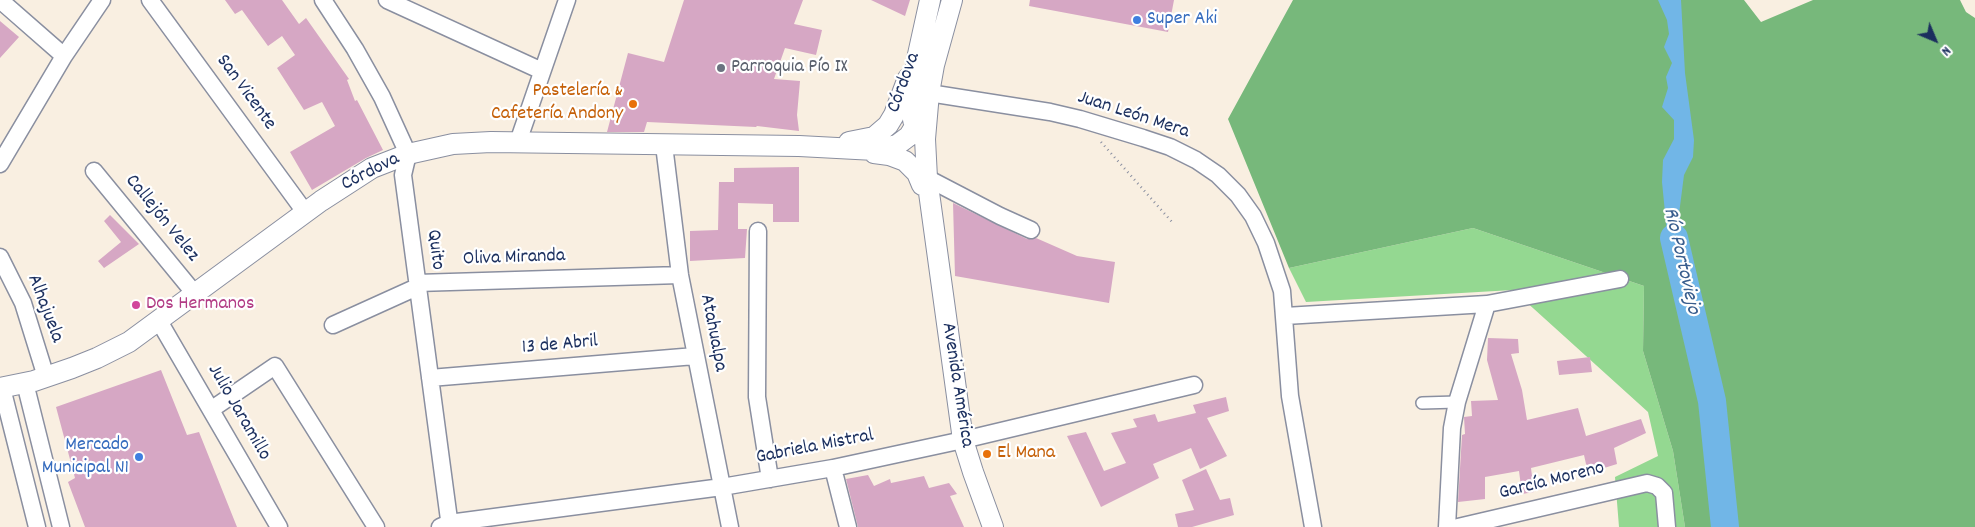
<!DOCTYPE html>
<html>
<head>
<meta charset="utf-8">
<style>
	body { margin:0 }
	#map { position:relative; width:1975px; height:527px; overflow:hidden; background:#f9efe1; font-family:Dekko,sans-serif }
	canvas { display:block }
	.north { position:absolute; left:1910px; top:15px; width:50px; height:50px; -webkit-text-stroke:4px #fff; paint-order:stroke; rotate:135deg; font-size:14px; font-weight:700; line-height:20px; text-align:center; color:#1b2f5e }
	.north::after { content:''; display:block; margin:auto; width:18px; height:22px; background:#1b2f5e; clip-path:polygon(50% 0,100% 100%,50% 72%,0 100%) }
</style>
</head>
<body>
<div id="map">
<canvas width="1975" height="527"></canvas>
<div class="north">N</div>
</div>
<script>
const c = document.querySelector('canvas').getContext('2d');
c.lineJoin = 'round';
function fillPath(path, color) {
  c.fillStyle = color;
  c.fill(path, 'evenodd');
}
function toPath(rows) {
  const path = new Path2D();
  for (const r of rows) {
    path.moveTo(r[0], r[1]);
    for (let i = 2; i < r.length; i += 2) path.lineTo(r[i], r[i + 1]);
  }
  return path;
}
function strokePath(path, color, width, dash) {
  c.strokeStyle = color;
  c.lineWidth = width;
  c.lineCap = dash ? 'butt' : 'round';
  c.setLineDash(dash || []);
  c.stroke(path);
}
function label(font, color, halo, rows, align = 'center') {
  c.font = font + ' Dekko,sans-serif';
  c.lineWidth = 4.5;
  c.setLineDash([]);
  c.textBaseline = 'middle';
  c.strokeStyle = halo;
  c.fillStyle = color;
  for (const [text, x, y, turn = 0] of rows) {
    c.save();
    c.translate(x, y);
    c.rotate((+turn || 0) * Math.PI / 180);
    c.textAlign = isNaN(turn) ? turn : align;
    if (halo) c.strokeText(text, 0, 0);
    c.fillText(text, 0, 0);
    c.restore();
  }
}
const green = toPath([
	[1473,228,1644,286,1643,351,1673,451,1685,527,1619,527,1615,477,1658,456,1648,412,1513,290,1306,302,1289,268]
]);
const forest = toPath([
	[1293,0,1744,0,1761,22,1813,0,1960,0,1966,12,1975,18,1975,527,1685,527,1673,451,1643,351,1644,286,1473,228,1289,268,1228,119]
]);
const water = toPath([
	[1658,0,1681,0,1685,73,1694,140,1693,157,1684,175,1679,214,1692,265,1694,292,1669,253,1662,182,1663,160,1674,139,1674,120,1662,107,1668,88,1666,77,1672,63,1664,47,1669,34,1667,20]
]);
const river = toPath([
	[1674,238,1712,401,1725,527]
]);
const building = toPath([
	[225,0,282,0,299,24,306,18,349,79,347,80,355,101,357,100,383,150,366,158,312,190,290,152,335,126,322,102,304,110,277,68,295,55,282,36,268,46,242,10,235,14],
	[684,0,803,0,794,24,822,30,816,55,785,48,774,79,800,81,797,115,799,131,757,126,756,127,647,122,644,132,607,132,628,53,664,62],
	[871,0,910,0,905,16],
	[1030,0,1174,0,1168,32,1029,6],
	[0,21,19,37,0,58],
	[799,167,799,222,773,222,773,204,738,203,738,229,747,229,745,258,690,261,690,231,718,230,719,182,734,182,734,168],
	[953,203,1027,239,1036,238,1077,256,1115,262,1109,303,955,276],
	[110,215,139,244,104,268,98,261,121,242,104,221],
	[1488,338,1518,339,1519,353,1511,354,1522,390,1527,420,1578,408,1586,436,1641,419,1646,433,1614,448,1617,464,1588,473,1584,455,1531,468,1534,492,1522,494,1519,471,1485,477,1485,499,1458,502,1462,435,1465,434,1464,417,1472,416,1471,401,1498,400,1487,360],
	[1590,357,1592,372,1559,375,1557,361],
	[161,370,187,435,199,432,237,527,85,527,68,482,75,478,56,407],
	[1226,397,1229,411,1207,418,1227,456,1200,469,1191,448,1153,464,1159,478,1101,507,1067,436,1086,432,1104,471,1126,463,1111,433,1137,427,1133,419,1155,414,1158,422,1196,413,1193,405],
	[1206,469,1220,500,1230,498,1234,515,1192,527,1178,527,1175,514,1194,510,1182,480],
	[868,475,874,486,890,479,891,483,924,476,929,488,949,483,957,494,950,496,964,527,858,527,846,479]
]);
const path = toPath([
	[1101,142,1172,222]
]);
const pedestrian = toPath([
	[1422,403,1457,402]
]);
const minor = toPath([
	[0,0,64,56],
	[150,0,305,212],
	[323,0,355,49,382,97,408,154,403,175,450,527],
	[387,0,542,71],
	[929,93,1050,112,1080,119,1143,138,1170,147,1196,160,1218,175,1238,195,1253,216,1266,243,1282,291,1290,396,1313,527],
	[518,142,567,0],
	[664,145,680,275,730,527],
	[0,164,64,56,102,0],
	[94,171,195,294],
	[927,178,1000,216,1031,230],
	[758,231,757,397,770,479],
	[0,257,23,303,46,377],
	[1285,316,1487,304],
	[159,321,279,527],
	[333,325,417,287,417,283,680,275],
	[430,378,695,356],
	[25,383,61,527],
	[2,388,37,527],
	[212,409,275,366,376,527],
	[833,468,848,527],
	[440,527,449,523,722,487,833,468,963,440,1194,385],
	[1447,527,1452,428,1457,402,1487,304,1620,279],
	[1458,527,1647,483,1657,486,1664,493,1667,527]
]);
const tertiary = toPath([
	[952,0,934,65,929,93,925,139,927,178,963,440,973,472,993,527],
	[913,120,914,81,917,59,930,0],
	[849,142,874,137,888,125,894,115,908,78],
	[874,153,889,155,905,161,917,173,922,185],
	[0,388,34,381,72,368,97,358,129,342,321,201,372,168,408,154,453,144,491,142,799,146,875,150,897,145,909,136,917,123,929,93]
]);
const markers = [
	[1137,20,5,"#3f7fe0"],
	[721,68,5,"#6b7280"],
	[633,104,5,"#e8710a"],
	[136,305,5,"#d1479c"],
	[987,454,5,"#e8710a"],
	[139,457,5,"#3f7fe0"]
];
const shopNames = [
	["Super Aki",1147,20],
	["Mercado",129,446,"right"],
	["Municipal N1",129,469,"right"]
];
const worshipNames = [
	["Parroquia Pío IX",731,68]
];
const streetNames = [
	["Córdova",905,83,-70],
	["San Vicente",245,93,54],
	["Juan León Mera",1133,116,18],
	["Córdova",371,173,-27],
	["Callejón Velez",161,219,51],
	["Quito",434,250,83],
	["Oliva Miranda",514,259,-2],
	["Alhajuela",44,309,69],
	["Atahualpa",712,333,79],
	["13 de Abril",560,346,-5],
	["Avenida América",956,385,81],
	["Julio Jaramillo",238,413,60],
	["Gabriela Mistral",815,448,-11],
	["García Moreno",1552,482,-14]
];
const foodNames = [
	["Pastelería &",623,92],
	["Cafetería Andony",623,115],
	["El Mana",997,454,"left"]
];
const hotelNames = [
	["Dos Hermanos",146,305]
];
const waterNames = [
	["Río Portoviejo",1680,261,77]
];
fillPath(green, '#94d891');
fillPath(forest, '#77b87b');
fillPath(water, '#71b6e7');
strokePath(river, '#71b6e7', 28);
fillPath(building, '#d6a7c4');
strokePath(pedestrian, '#8a8fa0', 14);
strokePath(minor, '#8a8fa0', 19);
strokePath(tertiary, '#8a8fa0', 22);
strokePath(path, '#8a8fa0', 2.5, [1, 4]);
strokePath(pedestrian, '#fff', 11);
strokePath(minor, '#fff', 16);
strokePath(tertiary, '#fff', 20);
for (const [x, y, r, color] of markers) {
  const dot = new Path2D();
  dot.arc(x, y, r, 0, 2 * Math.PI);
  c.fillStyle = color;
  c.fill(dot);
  strokePath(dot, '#fff', 2);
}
label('20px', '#366cbe', '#fff', shopNames, 'left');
label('20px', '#5b616d', '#fff', worshipNames, 'left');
label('20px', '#1b2f5e', '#fff', streetNames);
label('20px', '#c56008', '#fff', foodNames, 'right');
label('20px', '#b23c85', '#fff', hotelNames, 'left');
label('italic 21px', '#395e8e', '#fff', waterNames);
</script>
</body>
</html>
